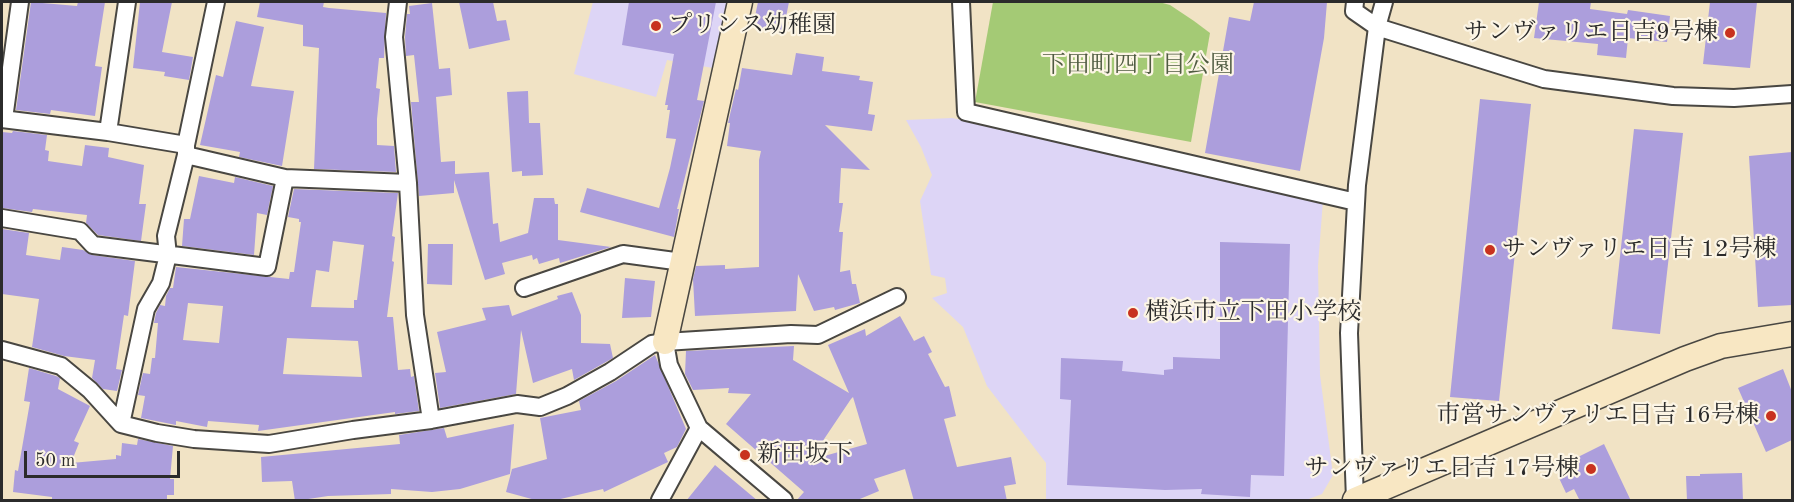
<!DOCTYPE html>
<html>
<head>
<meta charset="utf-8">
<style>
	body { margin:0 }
	#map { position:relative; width:1794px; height:502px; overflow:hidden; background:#f1e3c5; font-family:"Old Standard TT",serif }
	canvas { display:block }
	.frame { position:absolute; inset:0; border:3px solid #2b2b2b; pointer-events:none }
	.scale { position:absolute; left:24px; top:451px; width:156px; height:27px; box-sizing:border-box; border:3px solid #2b2b2b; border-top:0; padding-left:8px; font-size:18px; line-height:21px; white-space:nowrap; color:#2b2b2b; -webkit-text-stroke:4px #fcf5e5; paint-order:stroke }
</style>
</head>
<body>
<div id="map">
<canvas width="1794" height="502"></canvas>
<div class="frame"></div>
<div class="scale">50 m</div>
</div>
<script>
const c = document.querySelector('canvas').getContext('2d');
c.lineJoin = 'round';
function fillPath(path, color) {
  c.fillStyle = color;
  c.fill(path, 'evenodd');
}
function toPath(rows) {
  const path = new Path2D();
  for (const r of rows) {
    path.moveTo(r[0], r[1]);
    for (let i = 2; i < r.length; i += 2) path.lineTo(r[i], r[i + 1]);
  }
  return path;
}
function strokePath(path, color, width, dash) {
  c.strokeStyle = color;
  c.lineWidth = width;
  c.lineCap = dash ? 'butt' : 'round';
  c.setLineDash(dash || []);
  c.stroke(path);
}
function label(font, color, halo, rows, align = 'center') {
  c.font = font + ' "Old Standard TT","Noto Serif JP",serif';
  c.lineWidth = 4.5;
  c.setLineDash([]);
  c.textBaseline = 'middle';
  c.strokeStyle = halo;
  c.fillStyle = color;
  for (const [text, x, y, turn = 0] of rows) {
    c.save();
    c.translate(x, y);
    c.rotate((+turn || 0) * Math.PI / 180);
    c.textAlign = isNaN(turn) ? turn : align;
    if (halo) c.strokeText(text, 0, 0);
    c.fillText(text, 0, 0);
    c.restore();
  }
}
const built = toPath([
	[593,2,729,2,713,68,667,60,656,97,574,74],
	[952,118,1316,193,1323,200,1318,266,1320,375,1333,475,1322,494,1306,500,1046,500,1046,463,987,386,963,327,932,298,947,293,945,278,931,275,920,201,932,175,921,147,906,120]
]);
const green = toPath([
	[993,2,1159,2,1170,5,1194,21,1210,33,1191,142,975,102]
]);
const building = toPath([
	[31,2,77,6,78,2,105,2,95,66,102,67,95,116,51,110,50,114,16,110],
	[140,2,172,2,162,52,193,57,189,80,164,76,165,72,133,68],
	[260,2,324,2,323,7,329,8,386,13,384,58,379,58,376,88,380,89,377,119,377,145,394,146,396,172,314,169,319,48,303,46,303,25,257,17],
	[459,2,493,2,497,21,506,20,510,40,469,49],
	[629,2,716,2,697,100,704,101,677,209,679,209,674,237,580,212,587,188,659,208,670,168,676,139,666,138,670,110,667,110,668,105,665,105,674,54,622,45],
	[758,2,789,2,783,32,753,26],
	[1254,2,1327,2,1324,38,1300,171,1205,153,1229,17,1250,21],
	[1539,2,1591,2,1590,9,1627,14,1628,10,1670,16,1667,42,1628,38,1626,58,1597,55,1598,44,1534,38],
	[1710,2,1757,2,1750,68,1703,64],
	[432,3,439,69,450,68,452,95,436,97,441,162,455,161,455,174,489,172,493,224,498,223,500,242,528,233,534,198,554,198,555,204,558,204,558,240,611,247,560,263,559,258,539,264,537,258,533,260,532,255,502,263,505,274,485,280,454,180,454,193,419,196,411,102,419,102,414,55,406,56,405,37,407,14,410,14,409,6],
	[236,21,264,27,251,86,294,91,282,166,239,157,240,152,200,145,216,75,223,77],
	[796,53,824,57,822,71,860,76,859,80,873,82,868,114,875,115,872,131,825,125,870,170,841,168,839,203,843,203,839,232,843,232,840,272,850,270,852,284,856,284,860,303,835,310,834,307,814,311,798,274,796,311,695,316,693,279,696,266,725,265,725,269,759,267,759,160,761,151,727,146,730,123,728,123,736,89,738,90,742,68,792,75],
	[528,91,529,123,540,123,543,175,522,176,522,171,512,172,507,92],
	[1480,99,1531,104,1499,401,1450,397],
	[1634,129,1683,133,1660,334,1612,329],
	[13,131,47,135,45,150,49,151,48,161,82,166,85,145,109,148,108,157,144,165,139,204,146,204,141,241,98,235,86,223,87,215,33,209,32,212,2,208,2,132,12,133],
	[1792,152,1792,305,1758,307,1749,156],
	[199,176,234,183,235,177,273,186,267,215,257,213,254,255,182,246,184,219,190,219],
	[294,189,398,193,392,236,395,237,392,261,394,262,387,317,393,317,398,370,410,369,411,377,414,376,419,411,395,414,395,412,258,431,259,425,208,421,207,427,176,421,176,425,141,418,145,396,138,395,143,373,150,374,152,358,155,358,158,323,154,323,156,313,160,305,165,306,166,296,170,288,173,288,176,267,289,279,290,272,294,272,301,222,299,222,299,219,288,217],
	[333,241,364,245,357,300,354,300,354,308,311,307,316,270,329,272],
	[188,303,223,306,219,343,183,340],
	[287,338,358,341,362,377,283,374],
	[2,229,29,233,26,255,60,260,62,247,83,250,92,255,135,261,128,316,124,315,116,369,122,370,117,391,103,389,92,378,95,360,64,356,32,347,39,299,2,294],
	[1220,242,1290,244,1284,476,1251,475,1250,497,1201,494,1202,489,1165,490,1067,485,1071,400,1060,399,1061,358,1123,361,1122,371,1164,375,1164,370,1173,369,1173,357,1220,359],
	[428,244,453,244,452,285,427,284],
	[625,278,655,281,651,317,622,318],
	[572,292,581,315,581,343,610,344,613,358,574,380,572,369,533,383,521,330,516,394,440,408,435,373,446,372,437,332,486,320,482,308,509,305,512,316,558,299,557,296],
	[900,316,914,341,924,336,932,352,928,354,945,387,949,386,956,416,944,419,957,467,1011,457,1016,484,1004,486,1007,501,914,501,905,469,874,479,879,491,855,501,796,501,804,492,726,424,751,394,728,393,729,388,693,390,685,374,686,351,794,346,793,360,849,393,828,345,865,329,866,336],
	[853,397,867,444,810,460,851,399],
	[655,355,686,429,677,447,664,453,668,462,604,492,603,489,552,501,539,501,506,492,512,469,547,459,540,418,581,410,579,401,616,381],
	[29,368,56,376,60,378,58,389,90,406,74,441,79,443,71,463,116,459,116,455,121,456,122,443,137,445,138,439,173,446,170,479,174,479,174,495,167,495,167,501,52,501,52,497,13,492,15,470,18,471,30,402,24,401],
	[1783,369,1792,392,1792,440,1766,452,1738,388],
	[514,424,510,474,460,489,432,492,391,489,391,494,328,496,295,501,292,481,262,482,261,457,400,444,399,435,444,428,447,438],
	[1604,444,1631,501,1580,501,1574,489,1566,493,1559,478,1569,474,1564,464],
	[715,465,758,501,686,501],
	[1742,473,1743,501,1687,501,1686,476,1700,476,1700,474]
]);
const street = toPath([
	[398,2,394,37,408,183,415,315,431,420],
	[961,2,966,112,1356,202],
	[1355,2,1354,11,1377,27,1544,79,1673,96,1734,98,1792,94],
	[2,119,108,132,186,145],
	[4,119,20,2],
	[108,132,127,2],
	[285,178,408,183],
	[2,218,80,231,93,245,267,267,285,178,186,155],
	[524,288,623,254,682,262],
	[665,342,669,365,699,428,784,500],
	[2,350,61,366,90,390,121,424,157,433,194,439,269,444,353,430,431,420,517,404,540,407,567,396,610,372,652,344,665,342,791,334,818,335,897,297],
	[121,424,146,309,161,283,168,255,166,236,186,155,186,145,216,2],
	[660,500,699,428],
	[1355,500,1349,333,1357,185,1377,27,1384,2]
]);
const secondary = toPath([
	[665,342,740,2],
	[1355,500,1685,359,1721,346,1792,334]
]);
const markers = [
	[656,26,6,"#c8321e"],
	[1730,33,6,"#c8321e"],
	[1490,250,6,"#c8321e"],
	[1133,313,6,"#c8321e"],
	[1771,416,6,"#c8321e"],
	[745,455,6,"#c8321e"],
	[1591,469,6,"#c8321e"]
];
const poiNames = [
	["プリンス幼稚園",668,26],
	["サンヴァリエ日吉9号棟",1718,33,"right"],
	["サンヴァリエ日吉 12号棟",1502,250],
	["横浜市立下田小学校",1145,313],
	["市営サンヴァリエ日吉 16号棟",1759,416,"right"],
	["新田坂下",757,455],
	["サンヴァリエ日吉 17号棟",1579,469,"right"]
];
const parkNames = [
	["下田町四丁目公園",1138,66]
];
fillPath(built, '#ddd5f6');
fillPath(green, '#a4ca75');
fillPath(building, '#ac9edc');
strokePath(street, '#494742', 20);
strokePath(secondary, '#494742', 27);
strokePath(street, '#fff', 16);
strokePath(secondary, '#f8e7c3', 24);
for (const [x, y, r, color] of markers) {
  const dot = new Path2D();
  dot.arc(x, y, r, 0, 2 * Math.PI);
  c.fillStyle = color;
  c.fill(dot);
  strokePath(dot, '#fcf5e5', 2);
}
label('24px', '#2b2b2b', '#fcf5e5', poiNames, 'left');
label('24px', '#4f5b41', '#fcf5e5', parkNames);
</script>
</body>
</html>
